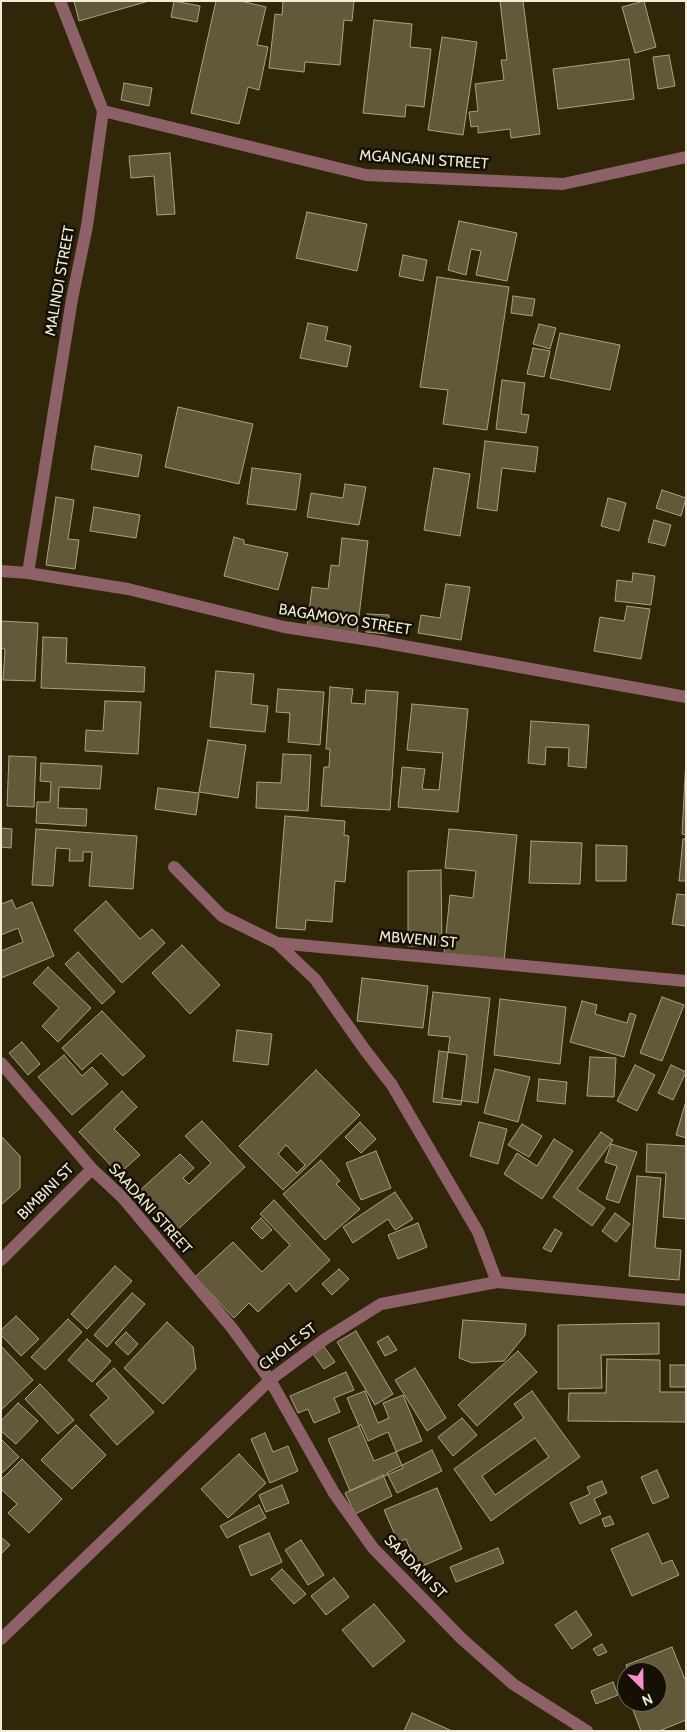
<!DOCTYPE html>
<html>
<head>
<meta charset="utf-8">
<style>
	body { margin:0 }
	#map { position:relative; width:687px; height:1732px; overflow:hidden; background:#2f2707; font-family:Cabin,sans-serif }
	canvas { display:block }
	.frame { position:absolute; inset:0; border:2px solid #f0ecda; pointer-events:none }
	.north { position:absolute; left:617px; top:1662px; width:50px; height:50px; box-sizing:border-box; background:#141004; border:1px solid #6c685a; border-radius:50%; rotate:157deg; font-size:14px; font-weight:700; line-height:20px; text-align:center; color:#f0ecda }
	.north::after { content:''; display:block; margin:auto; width:18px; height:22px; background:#f890cc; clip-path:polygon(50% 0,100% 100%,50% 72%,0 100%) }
</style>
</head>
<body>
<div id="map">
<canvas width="687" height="1732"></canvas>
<div class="frame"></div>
<div class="north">N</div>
</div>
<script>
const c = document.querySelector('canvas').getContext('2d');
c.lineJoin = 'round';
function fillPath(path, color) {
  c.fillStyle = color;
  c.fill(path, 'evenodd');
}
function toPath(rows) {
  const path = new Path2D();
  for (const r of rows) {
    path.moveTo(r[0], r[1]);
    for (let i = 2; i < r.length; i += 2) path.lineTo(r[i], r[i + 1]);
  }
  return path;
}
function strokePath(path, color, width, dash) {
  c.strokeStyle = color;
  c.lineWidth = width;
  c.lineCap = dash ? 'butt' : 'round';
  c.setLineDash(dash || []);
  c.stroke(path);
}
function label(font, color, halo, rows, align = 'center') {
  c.font = font + ' Cabin,sans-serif';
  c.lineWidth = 5;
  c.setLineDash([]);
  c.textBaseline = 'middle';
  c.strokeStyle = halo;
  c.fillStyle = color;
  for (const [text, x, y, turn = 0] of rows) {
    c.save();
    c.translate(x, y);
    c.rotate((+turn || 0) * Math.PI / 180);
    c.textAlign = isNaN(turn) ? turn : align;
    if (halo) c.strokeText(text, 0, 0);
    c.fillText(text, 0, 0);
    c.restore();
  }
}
const building = toPath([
	[74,1,149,1,79,21,74,1],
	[174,1,200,6,197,22,171,17,174,1],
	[216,1,241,1,266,7,257,45,268,47,259,90,248,87,239,124,191,113,216,1],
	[283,1,354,1,352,21,344,20,340,65,305,62,304,72,269,68,275,14,282,15,283,1],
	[500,1,523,1,540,134,511,138,510,129,478,133,478,126,471,127,469,112,478,111,475,84,504,80,501,60,507,60,500,1],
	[644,1,656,47,635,53,622,7,644,1],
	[374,20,412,24,410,47,431,49,424,107,406,105,405,117,363,113,374,20],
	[442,37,477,42,463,135,428,130,442,37],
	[669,55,675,86,658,89,653,57,669,55],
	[629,59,634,99,558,109,553,69,629,59],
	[124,83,152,88,149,106,121,100,124,83],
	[170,153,175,214,157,215,154,176,131,178,129,156,170,153],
	[307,212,367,224,357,271,296,258,307,212],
	[459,221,517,233,507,281,476,275,481,251,471,249,466,275,448,270,459,221],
	[403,255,427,260,423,281,399,276,403,255],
	[437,277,509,287,487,430,443,424,448,390,420,387,437,277],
	[513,296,535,299,532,316,511,313,513,296],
	[308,323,328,327,325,340,351,346,347,367,300,358,308,323],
	[539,324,556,328,550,349,533,344,539,324],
	[560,333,620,345,610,390,550,378,560,333],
	[533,348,550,351,544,377,527,374,533,348],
	[502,380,525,383,521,414,529,415,526,433,496,429,502,380],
	[178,407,253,424,239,484,165,467,178,407],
	[485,441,538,447,535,472,502,468,497,511,477,508,485,441],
	[95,446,142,455,138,477,91,469,95,446],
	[252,468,301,474,296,510,247,504,252,468],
	[434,468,470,474,460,536,424,530,434,468],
	[345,484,366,487,359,525,307,517,311,493,343,498,345,484],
	[662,490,686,498,681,516,656,508,662,490],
	[56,497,74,500,68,539,79,540,75,569,46,565,56,497],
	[608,498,626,503,619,531,601,526,608,498],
	[94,507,140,515,136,538,90,531,94,507],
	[654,520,671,525,665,546,648,542,654,520],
	[234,537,244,540,244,544,288,553,278,590,224,576,234,537],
	[342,538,368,541,357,633,307,628,312,587,328,589,331,565,339,566,342,538],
	[633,573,655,576,651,605,615,601,617,580,632,582,633,573],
	[446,584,470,587,461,640,418,633,421,615,440,618,446,584],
	[627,606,650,609,641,659,594,651,600,617,624,621,627,606],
	[367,614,389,615,388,634,366,632,367,614],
	[1,621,38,623,35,681,3,680,5,649,1,648,1,621],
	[43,637,67,638,66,663,145,667,144,692,41,688,43,637],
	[216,671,254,674,251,704,268,706,265,732,210,727,216,671],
	[330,687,353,689,351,703,365,704,366,690,398,692,390,810,321,806,324,767,329,767,330,749,326,749,330,687],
	[278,689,324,692,320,745,288,742,290,713,276,712,278,689],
	[105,701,141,702,138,754,85,751,86,730,103,731,105,701],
	[412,704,468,709,458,812,398,807,402,767,425,769,422,789,439,790,443,753,407,750,412,704],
	[531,721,589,725,586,768,568,766,569,748,546,747,545,765,528,763,531,721],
	[208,740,246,745,238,798,199,792,208,740],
	[283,754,311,755,308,811,256,808,257,782,281,783,283,754],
	[9,756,36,757,34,807,7,806,9,756],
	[686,759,686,835,682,834,686,759],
	[41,763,102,766,100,789,59,787,58,808,87,809,86,826,36,823,37,802,50,802,51,782,40,781,41,763],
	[158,788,199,793,196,815,155,809,158,788],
	[285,816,345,821,344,835,349,836,345,882,335,881,332,922,306,920,305,930,276,928,285,816],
	[1,828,12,829,11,848,1,847,1,828],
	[36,829,137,836,133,889,89,886,92,852,83,852,83,861,69,861,70,849,56,848,53,886,32,885,36,829],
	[449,829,517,835,504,961,444,954,450,895,473,898,476,871,445,868,449,829],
	[683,839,686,839,686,881,679,881,683,839],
	[531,841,582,843,580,884,529,883,531,841],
	[596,845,627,846,626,881,596,881,596,845],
	[441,870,442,946,408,946,408,871,441,870],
	[677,894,686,895,686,926,672,924,677,894],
	[12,900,16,909,32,902,54,956,1,978,1,951,23,942,18,928,1,935,1,904,12,900],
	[106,901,140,939,152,929,165,943,122,983,74,930,106,901],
	[182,945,220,985,190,1014,152,973,182,945],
	[78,952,115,992,102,1004,65,964,78,952],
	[48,967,91,1008,58,1042,42,1026,59,1008,33,983,48,967],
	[362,978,428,986,423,1028,357,1021,362,978],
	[433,992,490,998,478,1103,442,1098,450,1037,428,1035,433,992],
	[662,997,684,1005,662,1061,640,1053,662,997],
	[500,999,566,1007,560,1064,494,1055,500,999],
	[582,1001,597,1005,595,1014,627,1023,630,1013,636,1015,624,1057,570,1042,582,1001],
	[102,1011,145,1056,123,1076,101,1053,82,1070,62,1048,102,1011],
	[237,1030,272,1034,268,1065,233,1061,237,1030],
	[22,1042,40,1064,28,1075,9,1053,22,1042],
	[439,1051,467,1055,461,1105,433,1102,439,1051],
	[64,1055,82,1076,92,1067,108,1084,72,1115,38,1077,64,1055],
	[590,1057,616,1058,614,1097,587,1096,590,1057],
	[635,1065,655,1075,637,1111,617,1101,635,1065],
	[671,1065,686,1072,673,1100,658,1093,671,1065],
	[495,1069,530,1077,518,1122,484,1113,495,1069],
	[316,1070,360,1115,283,1190,239,1146,316,1070],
	[286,1145,305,1165,297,1173,278,1154,286,1145],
	[539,1079,567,1082,565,1104,537,1101,539,1079],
	[122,1091,137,1107,114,1129,140,1155,119,1174,79,1132,122,1091],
	[686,1101,686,1138,676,1135,686,1101],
	[202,1121,245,1167,174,1233,137,1193,180,1154,194,1168,183,1178,189,1184,211,1163,185,1136,202,1121],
	[360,1122,376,1139,361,1153,345,1137,360,1122],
	[479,1122,507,1129,498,1164,470,1156,479,1122],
	[522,1124,542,1136,529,1157,508,1145,522,1124],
	[601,1132,613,1140,577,1189,605,1208,592,1226,553,1197,601,1132],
	[1,1136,20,1156,20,1188,1,1205,1,1136],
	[554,1139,573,1151,542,1199,504,1174,517,1153,537,1166,554,1139],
	[611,1144,637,1152,619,1203,606,1199,617,1166,605,1162,611,1144],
	[647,1144,686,1146,686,1219,663,1217,666,1173,646,1172,647,1144],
	[376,1151,391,1188,361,1200,346,1163,376,1151],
	[321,1160,340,1181,336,1184,360,1209,325,1240,283,1194,321,1160],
	[637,1176,661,1178,655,1248,681,1250,679,1280,629,1276,637,1176],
	[395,1192,413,1219,395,1230,388,1219,353,1243,343,1227,395,1192],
	[274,1200,330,1260,296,1292,289,1283,258,1312,249,1303,234,1318,195,1277,233,1242,262,1272,290,1245,260,1214,274,1200],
	[615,1213,630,1224,616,1242,602,1231,615,1213],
	[261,1218,272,1230,262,1239,251,1228,261,1218],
	[418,1223,427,1247,398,1259,388,1235,418,1223],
	[555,1229,562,1233,551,1252,543,1248,555,1229],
	[115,1266,132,1281,87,1329,71,1314,115,1266],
	[339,1269,349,1279,332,1295,322,1284,339,1269],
	[132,1293,145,1304,107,1347,94,1335,132,1293],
	[16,1316,39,1339,21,1356,1,1335,1,1330,16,1316],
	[68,1319,82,1332,45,1370,31,1357,68,1319],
	[463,1320,526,1324,525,1335,504,1361,472,1363,459,1358,463,1320],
	[167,1322,193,1347,196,1369,163,1404,124,1368,167,1322],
	[659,1323,659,1354,601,1355,602,1388,558,1389,558,1325,659,1323],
	[356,1331,393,1394,375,1405,337,1342,356,1331],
	[126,1332,138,1344,128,1355,115,1343,126,1332],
	[388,1336,397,1350,385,1356,377,1342,388,1336],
	[87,1339,111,1361,92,1382,68,1360,87,1339],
	[322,1344,335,1362,324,1369,311,1351,322,1344],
	[1,1346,33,1380,1,1410,1,1346],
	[518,1351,537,1372,477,1426,458,1405,518,1351],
	[607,1359,660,1360,660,1392,686,1392,686,1422,568,1421,569,1393,606,1393,607,1359],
	[670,1365,686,1365,686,1387,670,1387,670,1365],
	[114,1368,154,1412,117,1445,90,1415,109,1398,96,1384,114,1368],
	[415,1368,446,1418,427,1431,395,1380,415,1368],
	[346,1372,354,1390,334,1398,340,1412,314,1423,308,1409,298,1413,290,1396,346,1372],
	[40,1384,74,1420,58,1434,25,1399,40,1384],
	[365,1391,378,1423,389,1418,383,1403,403,1395,422,1441,374,1461,347,1398,365,1391],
	[532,1391,580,1457,491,1521,454,1469,524,1418,514,1404,532,1391],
	[535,1438,549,1457,495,1495,482,1476,535,1438],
	[18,1403,38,1421,16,1444,1,1431,1,1421,18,1403],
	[462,1418,477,1435,453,1456,438,1437,462,1418],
	[76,1425,106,1455,72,1489,41,1460,76,1425],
	[361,1425,368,1441,388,1432,403,1468,350,1491,328,1439,361,1425],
	[265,1433,273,1452,288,1446,298,1471,270,1483,251,1439,265,1433],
	[1,1439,19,1457,1,1474,1,1439],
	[432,1450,442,1471,397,1493,387,1473,432,1450],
	[239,1454,266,1483,228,1518,201,1489,239,1454],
	[22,1459,62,1499,29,1533,8,1513,17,1504,1,1489,1,1480,22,1459],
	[657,1470,669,1497,653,1504,641,1477,657,1470],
	[383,1475,392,1496,355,1514,345,1493,383,1475],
	[602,1481,607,1493,594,1499,601,1514,580,1524,570,1503,590,1494,587,1487,602,1481],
	[282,1485,289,1503,266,1512,259,1495,282,1485],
	[437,1488,462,1549,418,1568,406,1539,398,1542,384,1510,437,1488],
	[259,1505,266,1518,227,1538,220,1526,259,1505],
	[610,1516,614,1524,605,1527,602,1519,610,1516],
	[269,1533,282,1562,251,1576,239,1546,269,1533],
	[648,1533,662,1564,672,1560,679,1575,632,1596,611,1549,648,1533],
	[1,1537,10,1545,1,1554,1,1537],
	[301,1540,324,1575,308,1585,285,1550,301,1540],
	[498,1548,504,1563,456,1582,450,1567,498,1548],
	[282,1569,306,1594,294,1604,271,1579,282,1569],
	[334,1578,349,1597,326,1615,311,1596,334,1578],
	[374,1604,405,1641,373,1667,342,1630,374,1604],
	[576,1611,592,1635,572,1649,555,1625,576,1611],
	[602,1644,607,1652,598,1656,593,1649,602,1644],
	[672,1647,686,1682,686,1720,659,1731,641,1731,630,1702,657,1702,657,1672,628,1672,626,1665,672,1647],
	[613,1682,618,1695,596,1704,591,1691,613,1682],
	[412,1713,452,1731,404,1731,412,1713]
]);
const minor = toPath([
	[103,111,366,175,563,184,686,157],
	[1,571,28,573,128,589,284,627,376,641,686,697],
	[28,573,72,299,87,226,103,111,60,1],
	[174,867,222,916,277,943,686,981],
	[277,943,315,979,365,1050,392,1085,478,1232,497,1282],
	[1,1063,92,1169,122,1197,232,1328,270,1380,334,1493,373,1548,462,1639,513,1684,587,1731],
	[1,1260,92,1169],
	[1,1639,270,1380,325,1339,381,1304,497,1282,686,1300]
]);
const streetNames = [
	["MGANGANI STREET",424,160,4],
	["MALINDI STREET",60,281,-80],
	["BAGAMOYO STREET",345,620,9],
	["MBWENI ST",418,940,5],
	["BIMBINI ST",46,1192,-45],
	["SAADANI STREET",150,1209,48],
	["CHOLE ST",288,1347,-37],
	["SAADANI ST",415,1567,46]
];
fillPath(building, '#625939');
strokePath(building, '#aba280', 1);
strokePath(minor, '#8e6169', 12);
label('15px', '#f0ecda', '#141004', streetNames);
</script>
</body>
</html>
